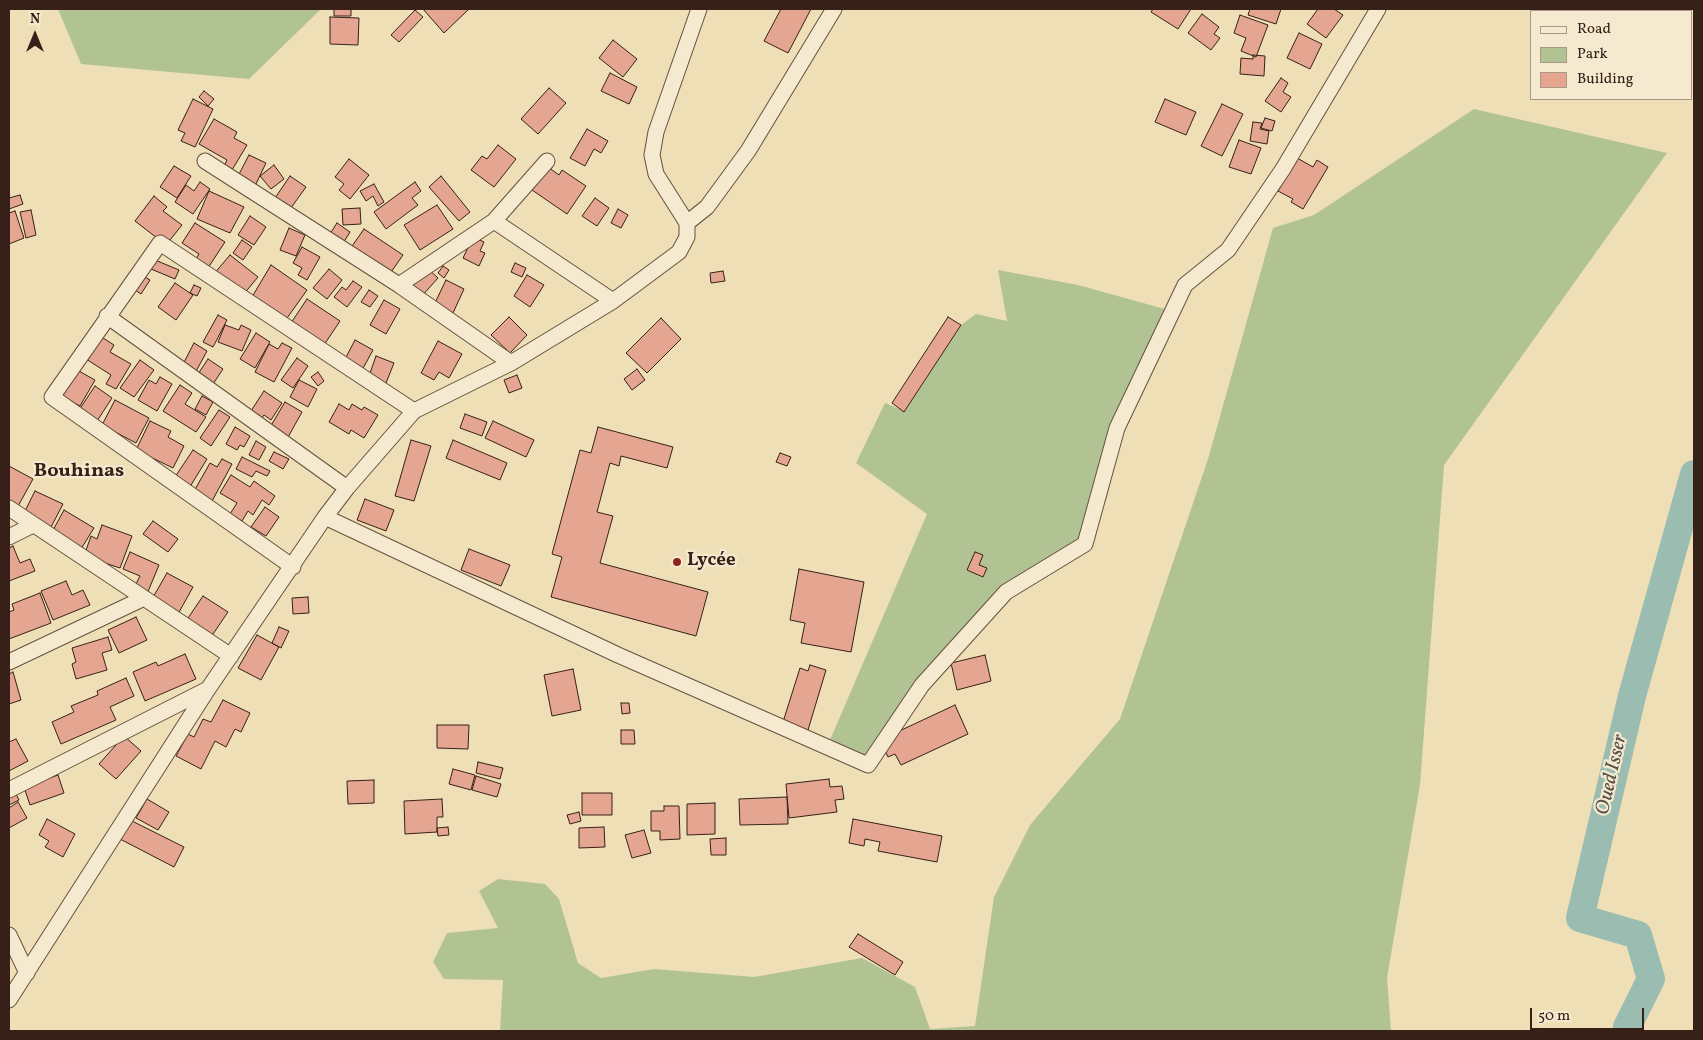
<!DOCTYPE html>
<html>
<head>
<meta charset="utf-8">
<style>
	body { margin:0 }
	#map { position:relative; width:1703px; height:1040px; overflow:hidden; background:#efdfb7; font-family:Vollkorn,serif }
	canvas { display:block }
	.frame { position:absolute; inset:0; border:10px solid #372017; pointer-events:none }
	.legend { position:absolute; left:1530px; top:10px; width:162px; height:90px; box-sizing:border-box; background:#f5ead0; border:1px solid #a99986; margin:0; padding:6px 9px; list-style:none; font-size:15px; color:#372017 }
	.legend li { display:flex; align-items:center; gap:10px; height:25px }
	.legend b { width:25px; border:1px solid #a99986 }
	.north { position:absolute; left:10px; top:10px; width:50px; height:50px; -webkit-text-stroke:4px #f5ead0; paint-order:stroke; rotate:0deg; font-size:14px; font-weight:700; line-height:20px; text-align:center; color:#372017 }
	.north::after { content:''; display:block; margin:auto; width:18px; height:22px; background:#372017; clip-path:polygon(50% 0,100% 100%,50% 72%,0 100%) }
	.scale { position:absolute; left:1530px; top:1008px; width:114px; height:22px; box-sizing:border-box; border:2px solid #372017; border-top:0; padding-left:6px; font-size:15px; line-height:18px; white-space:nowrap; color:#372017; -webkit-text-stroke:4px #f5ead0; paint-order:stroke }
</style>
</head>
<body>
<div id="map">
<canvas width="1703" height="1040"></canvas>
<div class="frame"></div>
<ul class="legend">
<li><b style="height:6px;background:#f5ead0"></b>Road</li>
<li><b style="height:14px;background:#b2c393"></b>Park</li>
<li><b style="height:14px;background:#e4a591"></b>Building</li>
</ul>
<div class="north">N</div>
<div class="scale">50 m</div>
</div>
<script>
const c = document.querySelector('canvas').getContext('2d');
c.lineJoin = 'round';
function fillPath(path, color) {
  c.fillStyle = color;
  c.fill(path, 'evenodd');
}
function toPath(rows) {
  const path = new Path2D();
  for (const r of rows) {
    path.moveTo(r[0], r[1]);
    for (let i = 2; i < r.length; i += 2) path.lineTo(r[i], r[i + 1]);
  }
  return path;
}
function strokePath(path, color, width, dash) {
  c.strokeStyle = color;
  c.lineWidth = width;
  c.lineCap = dash ? 'butt' : 'round';
  c.setLineDash(dash || []);
  c.stroke(path);
}
function label(font, color, halo, rows, align = 'center') {
  c.font = font + ' Vollkorn,serif';
  c.lineWidth = 4.5;
  c.setLineDash([]);
  c.textBaseline = 'middle';
  c.strokeStyle = halo;
  c.fillStyle = color;
  for (const [text, x, y, turn = 0] of rows) {
    c.save();
    c.translate(x, y);
    c.rotate((+turn || 0) * Math.PI / 180);
    c.textAlign = isNaN(turn) ? turn : align;
    if (halo) c.strokeText(text, 0, 0);
    c.fillText(text, 0, 0);
    c.restore();
  }
}
const green = toPath([
	[58,9,321,9,249,79,81,64],
	[1474,109,1667,153,1444,465,1420,785,1387,978,1391,1031,500,1031,503,980,444,979,433,962,447,933,498,928,479,891,498,879,545,884,559,899,578,963,601,978,654,969,754,977,862,958,915,987,930,1029,975,1026,994,897,1030,825,1120,719,1208,459,1273,228,1314,215],
	[998,270,1078,285,1172,311,1117,428,1085,544,1006,592,922,685,868,765,827,747,927,514,856,463,885,403,904,411,961,325,976,314,1007,321]
]);
const river = toPath([
	[1629,1031,1627,1027,1651,979,1638,935,1580,918,1632,696,1694,474]
]);
const building = toPath([
	[334,9,351,9,351,16,334,16,334,9],
	[423,9,469,9,444,33,423,9],
	[781,9,811,9,788,53,764,41,781,9],
	[1153,9,1191,9,1178,29,1151,12,1153,9],
	[1250,9,1281,9,1276,24,1248,15,1250,9],
	[1318,9,1334,9,1343,15,1326,38,1307,24,1318,9],
	[415,10,423,17,399,42,391,35,415,10],
	[1202,14,1219,27,1214,34,1220,38,1211,50,1188,33,1202,14],
	[1240,15,1268,25,1256,57,1241,51,1246,38,1234,33,1240,15],
	[330,17,359,18,358,45,330,44,330,17],
	[1299,33,1322,44,1310,69,1287,58,1299,33],
	[613,40,637,59,623,77,599,58,613,40],
	[1253,55,1265,56,1264,76,1240,74,1241,58,1253,59,1253,55],
	[610,73,637,87,629,104,601,91,610,73],
	[1281,78,1288,83,1283,92,1291,97,1281,112,1265,101,1281,78],
	[549,88,566,103,538,134,521,119,549,88],
	[204,91,214,99,208,106,199,97,204,91],
	[193,99,213,109,195,147,181,141,185,133,178,130,193,99],
	[1165,99,1196,112,1186,135,1155,122,1165,99],
	[1222,104,1243,114,1222,156,1201,146,1222,104],
	[1265,118,1275,121,1272,131,1261,128,1265,118],
	[214,119,237,132,234,138,247,145,232,170,224,166,227,160,199,144,214,119],
	[1253,122,1262,123,1260,129,1269,131,1267,144,1250,141,1253,122],
	[587,129,608,141,601,153,594,149,585,166,570,158,587,129],
	[1239,140,1261,148,1251,174,1229,167,1239,140],
	[498,145,516,159,494,187,471,170,482,156,487,159,498,145],
	[249,155,266,163,255,186,237,178,249,155],
	[1297,158,1313,167,1317,160,1328,167,1303,209,1291,202,1293,199,1278,191,1297,158],
	[349,159,369,175,350,199,339,190,344,184,335,177,349,159],
	[274,165,284,179,271,189,260,176,274,165],
	[174,166,191,176,177,198,160,187,174,166],
	[548,167,559,175,562,170,586,186,567,214,532,190,548,167],
	[290,176,306,187,288,212,273,201,290,176],
	[441,176,470,212,459,221,429,187,441,176],
	[200,182,210,189,193,214,175,202,186,185,194,191,200,182],
	[415,182,421,191,412,198,418,205,386,229,374,212,415,182],
	[374,184,384,202,378,206,373,196,366,201,360,191,374,184],
	[209,191,244,207,230,233,197,219,209,191],
	[20,195,23,204,9,209,9,198,20,195],
	[154,196,167,207,163,211,182,225,166,245,135,221,154,196],
	[595,198,609,208,597,226,582,216,595,198],
	[437,205,453,229,420,250,404,225,437,205],
	[360,208,361,224,343,225,342,209,360,208],
	[618,209,628,215,621,228,611,223,618,209],
	[31,210,36,235,26,238,20,212,31,210],
	[15,211,24,238,9,244,9,213,15,211],
	[250,216,266,227,254,245,238,235,250,216],
	[195,223,225,242,206,271,193,263,199,254,182,243,195,223],
	[337,223,350,232,340,248,326,240,337,223],
	[289,228,305,235,296,256,280,250,289,228],
	[364,229,403,255,389,275,350,249,364,229],
	[473,237,484,242,480,251,485,253,479,266,463,258,473,237],
	[242,240,252,247,243,260,233,253,242,240],
	[302,247,320,257,307,280,298,275,302,268,293,263,302,247],
	[230,255,258,277,243,295,213,275,230,255],
	[155,260,179,270,175,279,151,269,155,260],
	[515,263,526,268,522,277,511,272,515,263],
	[271,265,307,290,285,321,252,297,271,265],
	[443,266,449,270,444,278,438,273,443,266],
	[426,267,438,278,420,298,408,286,426,267],
	[329,269,342,280,327,299,313,288,329,269],
	[723,271,725,281,711,283,710,273,723,271],
	[140,274,150,280,141,294,132,288,140,274],
	[527,275,544,285,530,307,514,296,527,275],
	[446,280,464,289,453,313,434,305,446,280],
	[353,281,362,287,347,307,334,297,342,287,346,290,353,281],
	[175,283,193,295,176,320,158,307,175,283],
	[194,285,201,288,197,296,190,293,194,285],
	[369,290,378,296,370,307,361,302,369,290],
	[307,299,340,321,322,348,289,326,307,299],
	[384,300,400,309,386,334,370,325,384,300],
	[218,315,227,320,213,347,203,342,218,315],
	[509,317,527,335,510,353,491,335,509,317],
	[948,317,961,325,904,412,892,403,948,317],
	[661,318,681,339,647,373,626,353,661,318],
	[225,325,239,330,241,325,251,330,242,351,218,342,225,325],
	[256,333,270,342,255,368,240,359,256,333],
	[100,336,114,345,110,352,131,364,116,389,106,384,111,375,86,359,100,336],
	[355,340,373,350,361,372,343,363,355,340],
	[438,341,462,354,449,378,439,372,434,380,421,373,438,341],
	[194,343,207,351,194,375,181,368,194,343],
	[282,343,292,348,274,382,255,372,269,344,278,349,282,343],
	[376,356,394,363,386,383,369,376,376,356],
	[297,358,308,366,293,388,281,380,297,358],
	[208,359,223,369,211,387,196,377,208,359],
	[140,360,154,370,134,397,120,388,140,360],
	[637,369,645,380,632,390,624,379,637,369],
	[77,370,95,380,80,406,62,396,77,370],
	[318,372,324,381,318,386,311,377,318,372],
	[517,375,522,388,509,393,504,380,517,375],
	[160,377,172,384,157,411,138,400,149,380,156,384,160,377],
	[299,380,317,389,308,407,290,397,299,380],
	[180,385,192,393,185,404,206,417,196,432,163,411,180,385],
	[95,386,112,398,97,421,79,410,95,386],
	[264,391,282,403,271,420,264,415,260,421,249,414,264,391],
	[202,396,213,402,206,415,195,409,202,396],
	[115,400,149,418,136,443,102,425,115,400],
	[285,402,302,412,287,439,269,429,285,402],
	[339,404,349,410,352,404,362,410,364,407,378,415,364,438,351,430,349,434,329,422,339,404],
	[219,410,230,417,211,446,200,438,219,410],
	[465,414,487,422,482,436,460,428,465,414],
	[150,421,171,431,168,437,184,446,173,468,136,450,150,421],
	[493,421,534,440,526,457,485,438,493,421],
	[235,427,250,436,244,447,240,445,237,450,226,444,235,427],
	[598,427,673,447,667,468,621,456,619,466,610,463,597,512,613,516,600,563,708,592,696,636,551,597,562,557,552,554,580,450,591,453,598,427],
	[411,440,431,446,414,501,395,496,411,440],
	[453,440,507,463,500,480,446,458,453,440],
	[256,441,266,447,259,460,249,455,256,441],
	[193,450,207,459,188,490,173,480,193,450],
	[274,452,289,459,283,469,269,461,274,452],
	[780,453,791,457,787,466,776,462,780,453],
	[242,457,270,471,267,476,256,471,252,477,236,469,242,457],
	[222,459,232,464,211,503,193,493,210,463,217,467,222,459],
	[9,466,33,479,17,508,9,503,9,466],
	[231,475,250,487,254,481,275,496,269,505,262,500,253,515,248,511,242,521,230,514,237,503,220,493,231,475],
	[35,491,63,504,49,531,22,517,35,491],
	[365,499,394,510,386,531,357,520,365,499],
	[265,507,279,517,266,536,251,527,265,507],
	[64,510,94,528,81,549,52,532,64,510],
	[153,521,178,539,168,552,143,534,153,521],
	[102,525,132,536,120,568,84,556,91,536,97,539,102,525],
	[13,546,20,563,30,559,35,571,9,581,9,548,13,546],
	[469,549,510,565,501,586,461,570,469,549],
	[130,552,159,565,147,594,134,588,140,576,123,569,130,552],
	[975,552,983,555,979,565,987,568,983,577,967,570,975,552],
	[799,569,864,582,851,652,801,643,805,623,790,620,799,569],
	[167,573,193,587,178,614,152,599,167,573],
	[66,581,72,595,83,590,90,605,53,620,41,591,66,581],
	[40,593,51,623,9,639,9,612,14,610,12,604,40,593],
	[203,596,228,612,211,637,186,621,203,596],
	[308,597,309,613,293,614,292,598,308,597],
	[136,617,147,640,119,653,108,630,136,617],
	[279,627,289,631,281,648,272,643,279,627],
	[257,635,279,647,261,680,238,668,257,635],
	[108,637,112,650,102,653,107,670,76,679,72,664,76,662,72,648,108,637],
	[185,654,196,679,145,701,133,672,156,662,158,666,185,654],
	[985,655,991,681,957,690,951,663,985,655],
	[810,665,826,670,808,730,783,722,800,668,808,671,810,665],
	[573,669,581,710,552,716,544,675,573,669],
	[13,672,21,700,9,704,9,674,13,672],
	[126,678,134,696,110,707,116,720,61,744,52,722,74,712,71,706,98,695,97,691,126,678],
	[223,700,250,713,241,732,235,729,226,747,215,741,201,769,176,756,188,734,194,737,203,719,211,722,223,700],
	[621,703,629,703,630,713,622,714,621,703],
	[955,705,968,734,901,765,895,754,888,757,880,740,955,705],
	[437,725,469,725,468,749,437,748,437,725],
	[621,730,634,730,635,744,621,744,621,730],
	[124,736,141,751,116,779,99,764,124,736],
	[16,739,28,761,9,771,9,742,16,739],
	[478,762,503,768,500,779,476,773,478,762],
	[453,769,475,775,471,790,449,784,453,769],
	[58,775,64,793,30,805,24,787,58,775],
	[476,776,501,784,497,797,472,790,476,776],
	[829,779,830,787,842,786,844,799,835,800,837,812,789,818,786,784,829,779],
	[374,780,374,803,348,804,347,781,374,780],
	[15,792,19,800,9,805,9,795,15,792],
	[582,793,612,793,612,815,582,815,582,793],
	[787,797,788,824,740,825,739,799,787,797],
	[147,799,169,812,158,830,136,818,147,799],
	[442,799,443,817,437,817,437,832,405,834,404,801,442,799],
	[18,802,27,818,9,828,9,808,18,802],
	[715,803,715,834,687,835,687,804,715,803],
	[664,806,679,806,680,839,660,840,660,831,651,831,651,811,664,811,664,806],
	[579,812,581,821,570,824,567,815,579,812],
	[47,819,75,834,63,857,45,847,49,841,39,835,47,819],
	[853,819,942,836,937,862,878,851,880,842,865,839,864,846,849,843,853,819],
	[130,820,184,847,174,867,120,839,130,820],
	[448,827,449,835,438,836,437,828,448,827],
	[604,827,605,847,579,848,579,828,604,827],
	[644,830,651,853,632,858,625,835,644,830],
	[726,838,726,855,711,855,710,839,726,838],
	[858,934,903,962,895,975,849,947,858,934]
]);
const minor = toPath([
	[205,161,399,285,511,363],
	[494,221,613,301],
	[687,223,707,207,748,151,834,9],
	[399,285,494,221,547,161],
	[107,316,347,488],
	[9,508,231,656],
	[325,517,618,655,868,765,922,685,1006,592,1085,544,1117,428,1185,285,1228,250,1283,169,1378,9],
	[9,537,33,525],
	[293,567,52,397,160,243,414,411],
	[9,662,142,599],
	[9,790,208,689],
	[9,935,27,973],
	[9,1000,208,689,325,517,347,488,414,411,511,363,613,301,679,252,687,237,687,223,656,174,652,155,656,132,699,9]
]);
const markers = [
	[677,562,5,"#8f2418"]
];
const poiNames = [
	["Lycée",687,562]
];
const neighbourhoodNames = [
	["Bouhinas",79,472]
];
const waterNames = [
	["Oued Isser",1613,775,-77]
];
fillPath(green, '#b2c393');
strokePath(river, '#9abcb1', 28);
fillPath(building, '#e4a591');
strokePath(building, '#372017', 1);
strokePath(minor, '#65503f', 17);
strokePath(minor, '#f5ead0', 15);
for (const [x, y, r, color] of markers) {
  const dot = new Path2D();
  dot.arc(x, y, r, 0, 2 * Math.PI);
  c.fillStyle = color;
  c.fill(dot);
  strokePath(dot, '#f5ead0', 2);
}
label('bold 19px', '#372017', '#f5ead0', poiNames, 'left');
label('bold 20px', '#372017', '#f5ead0', neighbourhoodNames);
label('italic 20px', '#554f45', '#f5ead0', waterNames);
</script>
</body>
</html>
